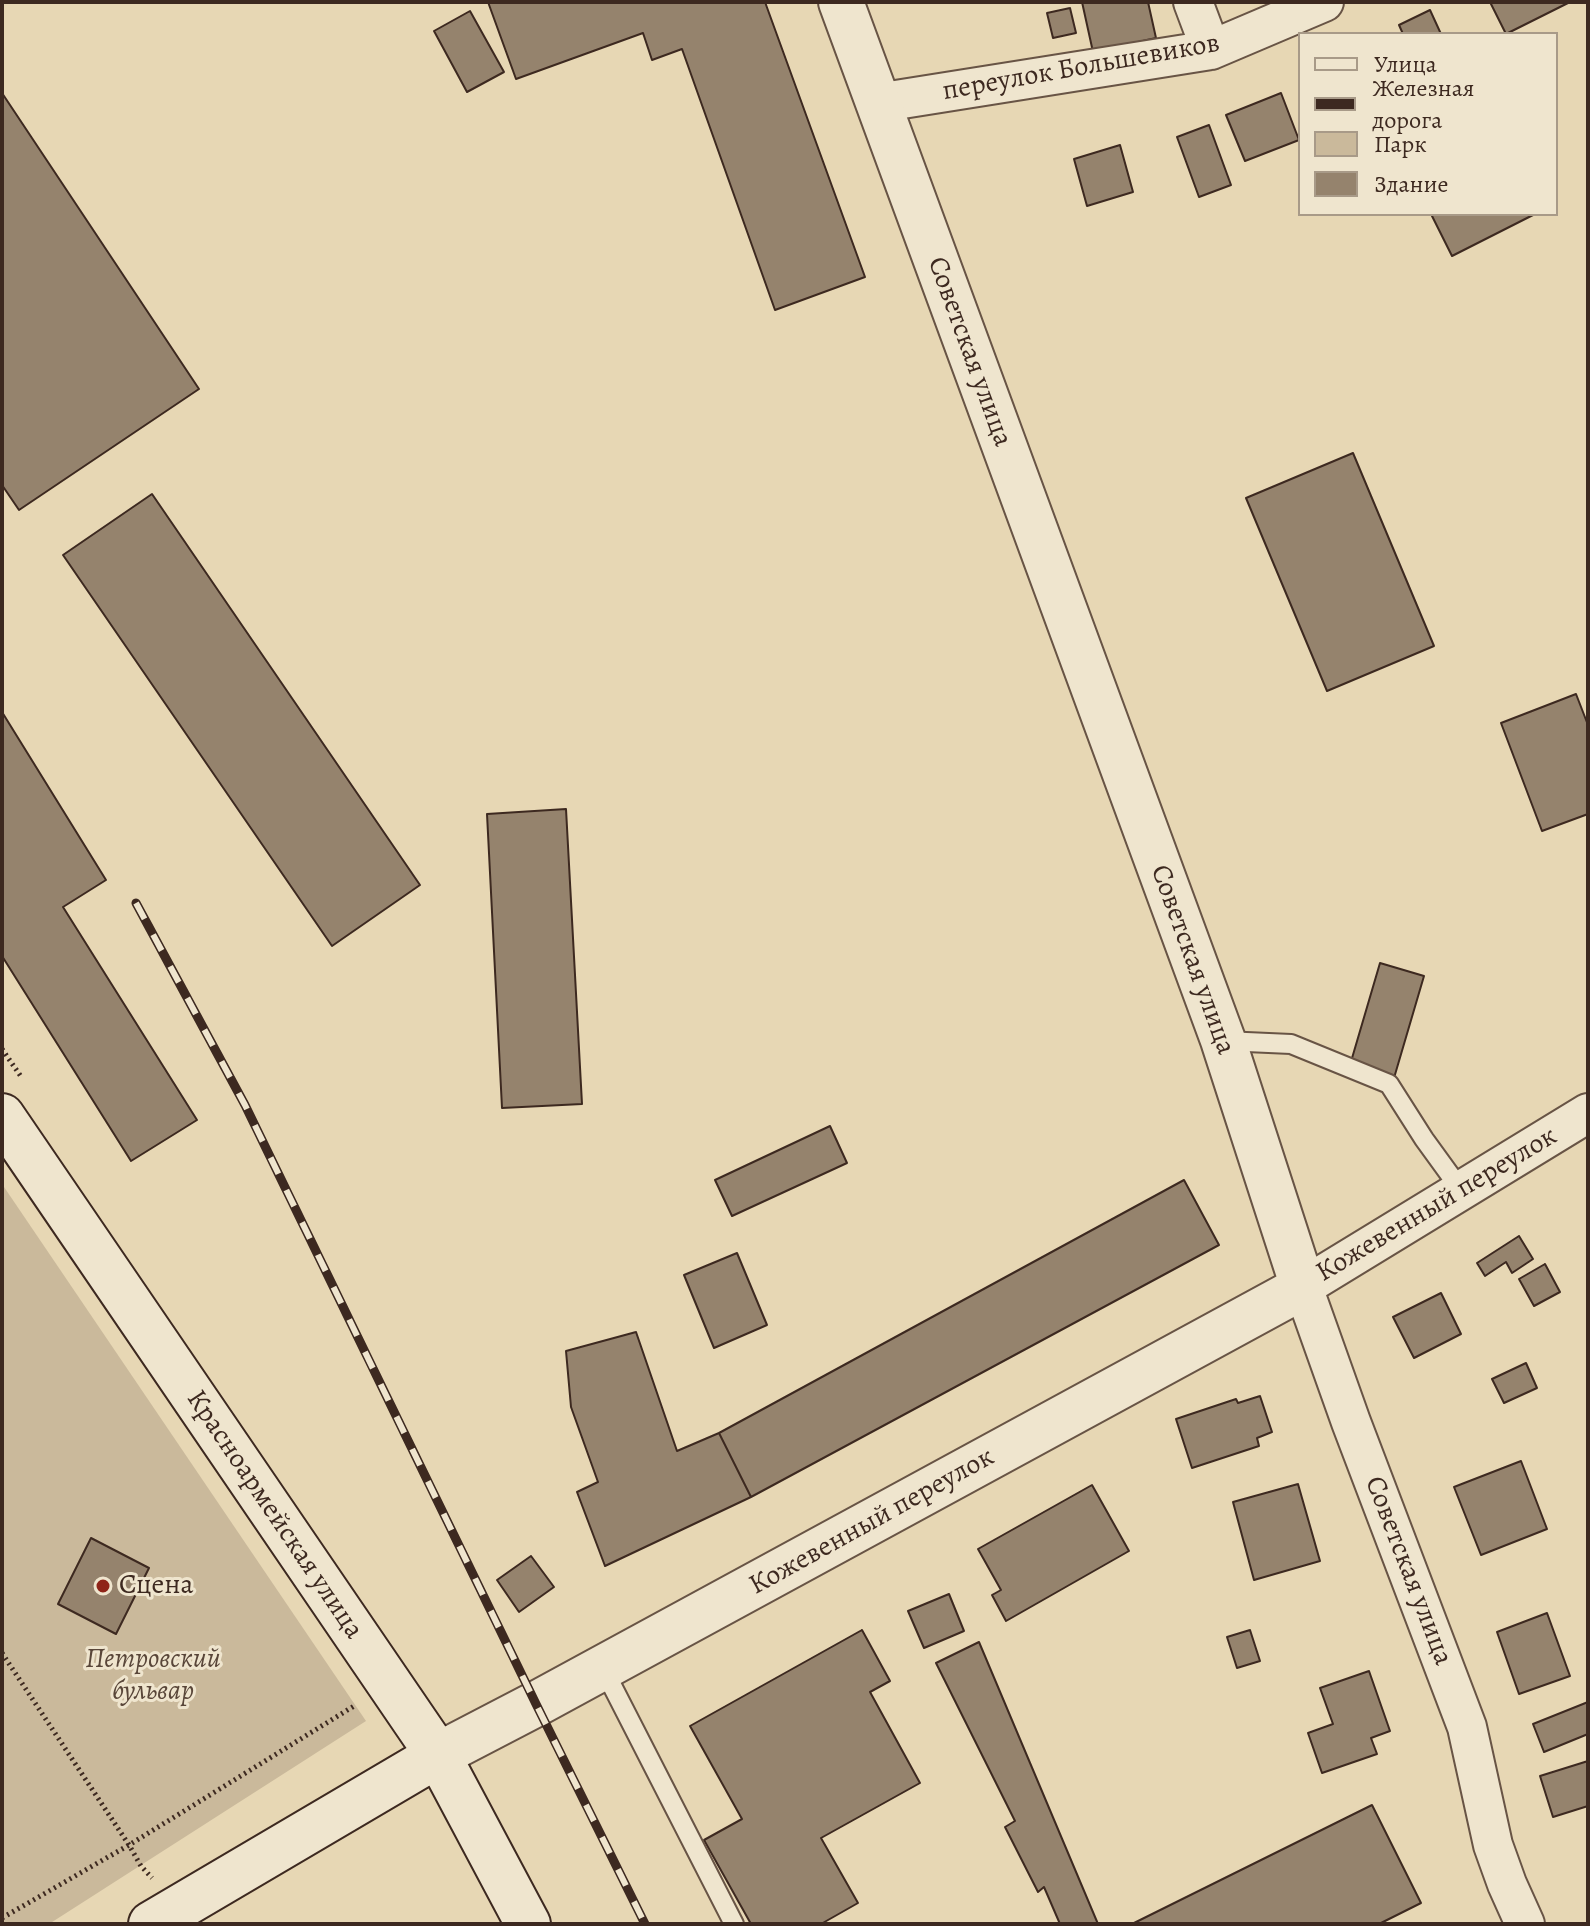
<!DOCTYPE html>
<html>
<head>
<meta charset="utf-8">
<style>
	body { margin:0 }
	#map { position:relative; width:1590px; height:1926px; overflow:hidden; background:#e7d7b4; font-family:Alegreya,serif }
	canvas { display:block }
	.frame { position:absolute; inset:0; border:4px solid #3d2920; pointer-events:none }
	.legend { position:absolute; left:1298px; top:32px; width:260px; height:184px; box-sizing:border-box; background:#efe5ce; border:2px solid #a89a88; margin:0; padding:10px 14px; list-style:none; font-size:24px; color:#3d2920 }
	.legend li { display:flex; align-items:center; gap:16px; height:40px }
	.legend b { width:40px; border:2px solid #a89a88 }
</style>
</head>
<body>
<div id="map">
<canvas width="1590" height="1926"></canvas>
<div class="frame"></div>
<ul class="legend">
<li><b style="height:10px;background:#efe5ce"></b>Улица</li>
<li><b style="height:10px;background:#3d2920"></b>Железная дорога</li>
<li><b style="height:22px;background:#cab99b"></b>Парк</li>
<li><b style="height:22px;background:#95836d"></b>Здание</li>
</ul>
</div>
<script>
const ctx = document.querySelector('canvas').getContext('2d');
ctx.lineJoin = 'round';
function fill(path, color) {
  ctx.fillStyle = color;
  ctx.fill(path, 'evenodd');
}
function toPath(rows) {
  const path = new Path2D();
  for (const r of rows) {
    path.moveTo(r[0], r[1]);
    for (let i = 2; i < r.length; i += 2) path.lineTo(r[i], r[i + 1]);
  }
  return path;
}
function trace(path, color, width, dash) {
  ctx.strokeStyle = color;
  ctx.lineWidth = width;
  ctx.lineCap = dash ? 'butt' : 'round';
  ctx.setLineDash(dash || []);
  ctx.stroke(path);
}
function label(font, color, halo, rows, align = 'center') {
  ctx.font = font + ' Alegreya,serif';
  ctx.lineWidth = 6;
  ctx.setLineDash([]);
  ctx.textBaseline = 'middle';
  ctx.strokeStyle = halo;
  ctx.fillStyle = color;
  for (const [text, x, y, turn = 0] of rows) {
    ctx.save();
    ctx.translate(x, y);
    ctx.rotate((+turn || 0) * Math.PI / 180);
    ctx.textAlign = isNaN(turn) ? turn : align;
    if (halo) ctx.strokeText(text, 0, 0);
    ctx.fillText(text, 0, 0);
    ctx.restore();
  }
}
fill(toPath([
	[2,1184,366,1721,49,1924,2,1924]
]), '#cab99b');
const building = toPath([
	[488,2,765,2,865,277,775,310,682,49,652,60,643,33,516,79,488,2],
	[1082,2,1148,2,1156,38,1093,52,1082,2],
	[1490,2,1567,2,1568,3,1506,34,1490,2],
	[1070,8,1076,33,1053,38,1047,13,1070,8],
	[1430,10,1441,34,1403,34,1399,25,1430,10],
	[470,11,504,72,467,92,434,31,470,11],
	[2,93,199,389,19,510,2,485,2,93],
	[1281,93,1299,140,1245,161,1226,115,1281,93],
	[1209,125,1231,185,1199,197,1177,137,1209,125],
	[1120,145,1133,192,1087,206,1074,159,1120,145],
	[1431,214,1535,214,1452,256,1431,214],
	[1353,453,1434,646,1327,691,1246,498,1353,453],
	[152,494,420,885,332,946,63,555,152,494],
	[1576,694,1588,725,1588,814,1542,831,1501,723,1576,694],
	[2,712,106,880,63,907,197,1120,131,1161,2,956,2,712],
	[566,809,582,1104,502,1108,487,814,566,809],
	[1380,963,1424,976,1394,1078,1350,1065,1380,963],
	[830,1126,847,1163,732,1216,715,1180,830,1126],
	[1184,1180,1219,1245,751,1497,719,1433,1184,1180],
	[1519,1236,1533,1259,1512,1273,1506,1262,1485,1276,1477,1263,1519,1236],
	[737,1253,767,1325,714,1348,684,1275,737,1253],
	[1545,1264,1560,1292,1534,1306,1519,1279,1545,1264],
	[1441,1293,1461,1334,1414,1358,1393,1317,1441,1293],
	[636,1332,677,1451,719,1433,751,1497,605,1566,577,1492,598,1482,571,1407,566,1351,636,1332],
	[1526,1363,1537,1388,1504,1403,1492,1379,1526,1363],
	[1260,1396,1272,1432,1257,1438,1259,1446,1192,1468,1176,1419,1236,1399,1238,1403,1260,1396],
	[1521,1461,1547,1529,1481,1555,1454,1487,1521,1461],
	[1298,1484,1320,1561,1254,1580,1233,1502,1298,1484],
	[1092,1485,1129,1551,1006,1621,992,1595,1001,1590,978,1549,1092,1485],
	[91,1538,149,1568,116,1634,58,1604,91,1538],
	[531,1556,554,1587,519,1612,497,1580,531,1556],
	[949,1594,964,1631,924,1648,908,1611,949,1594],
	[1547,1613,1570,1676,1519,1694,1497,1632,1547,1613],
	[862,1630,890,1681,870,1692,920,1783,821,1838,858,1903,821,1924,751,1924,704,1840,742,1819,690,1726,862,1630],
	[1250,1630,1260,1661,1237,1668,1227,1637,1250,1630],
	[979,1642,1098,1924,1060,1924,1044,1887,1038,1892,1005,1827,1015,1821,936,1663,979,1642],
	[1369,1671,1390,1731,1371,1738,1377,1754,1322,1773,1308,1733,1333,1724,1320,1688,1369,1671],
	[1588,1702,1588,1734,1544,1752,1533,1724,1588,1702],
	[1588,1761,1588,1806,1553,1817,1540,1776,1588,1761],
	[1372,1805,1421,1903,1379,1924,1132,1924,1372,1805]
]);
fill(building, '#95836d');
trace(building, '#3d2920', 2);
const service = toPath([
	[1224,1041,1291,1044,1389,1084,1424,1139,1461,1190],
	[603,1668,734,1924]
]);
const minor = toPath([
	[1193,2,1211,50],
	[877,103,1211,50,1324,2],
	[1525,1924,1507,1884,1493,1845,1467,1727,1351,1422,1303,1287,1588,1113]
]);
const tertiary = toPath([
	[438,1755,536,1704,1303,1287,1223,1040,841,2]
]);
const secondary = toPath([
	[2,1116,438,1755,528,1924],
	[151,1924,438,1755]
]);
trace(service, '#685445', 22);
trace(minor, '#685445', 42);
trace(tertiary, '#685445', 48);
trace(secondary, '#3d2920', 48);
trace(toPath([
	[2,1049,22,1078],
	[2,1653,129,1845,141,1866,152,1878],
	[2,1918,129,1845,354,1706]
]), '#3d2920', 5, [2, 4]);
trace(service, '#efe5ce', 18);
trace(minor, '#efe5ce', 38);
trace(tertiary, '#efe5ce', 44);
trace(secondary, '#efe5ce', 44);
const rail = toPath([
	[136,903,245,1105,536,1704,645,1924]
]);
trace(rail, '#3d2920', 9);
trace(rail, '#efe5ce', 6, [18]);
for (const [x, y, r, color] of [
	[103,1586,8,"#8f2418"]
]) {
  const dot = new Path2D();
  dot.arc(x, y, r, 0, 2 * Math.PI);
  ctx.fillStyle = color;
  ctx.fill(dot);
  trace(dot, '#efe5ce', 3);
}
label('28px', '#3d2920', '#efe5ce', [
	["переулок Большевиков",1081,68,-10],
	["Советская улица",969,352,70],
	["Советская улица",1192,960,70],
	["Кожевенный переулок",1437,1205,-31],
	["Красноармейская улица",274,1515,56],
	["Кожевенный переулок",872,1522,-29],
	["Советская улица",1408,1571,69]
]);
label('28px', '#3d2920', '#efe5ce', [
	["Сцена",119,1586]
], 'left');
label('italic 28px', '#594639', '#efe5ce', [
	["Петровский",153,1660],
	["бульвар",153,1692]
]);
</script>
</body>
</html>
